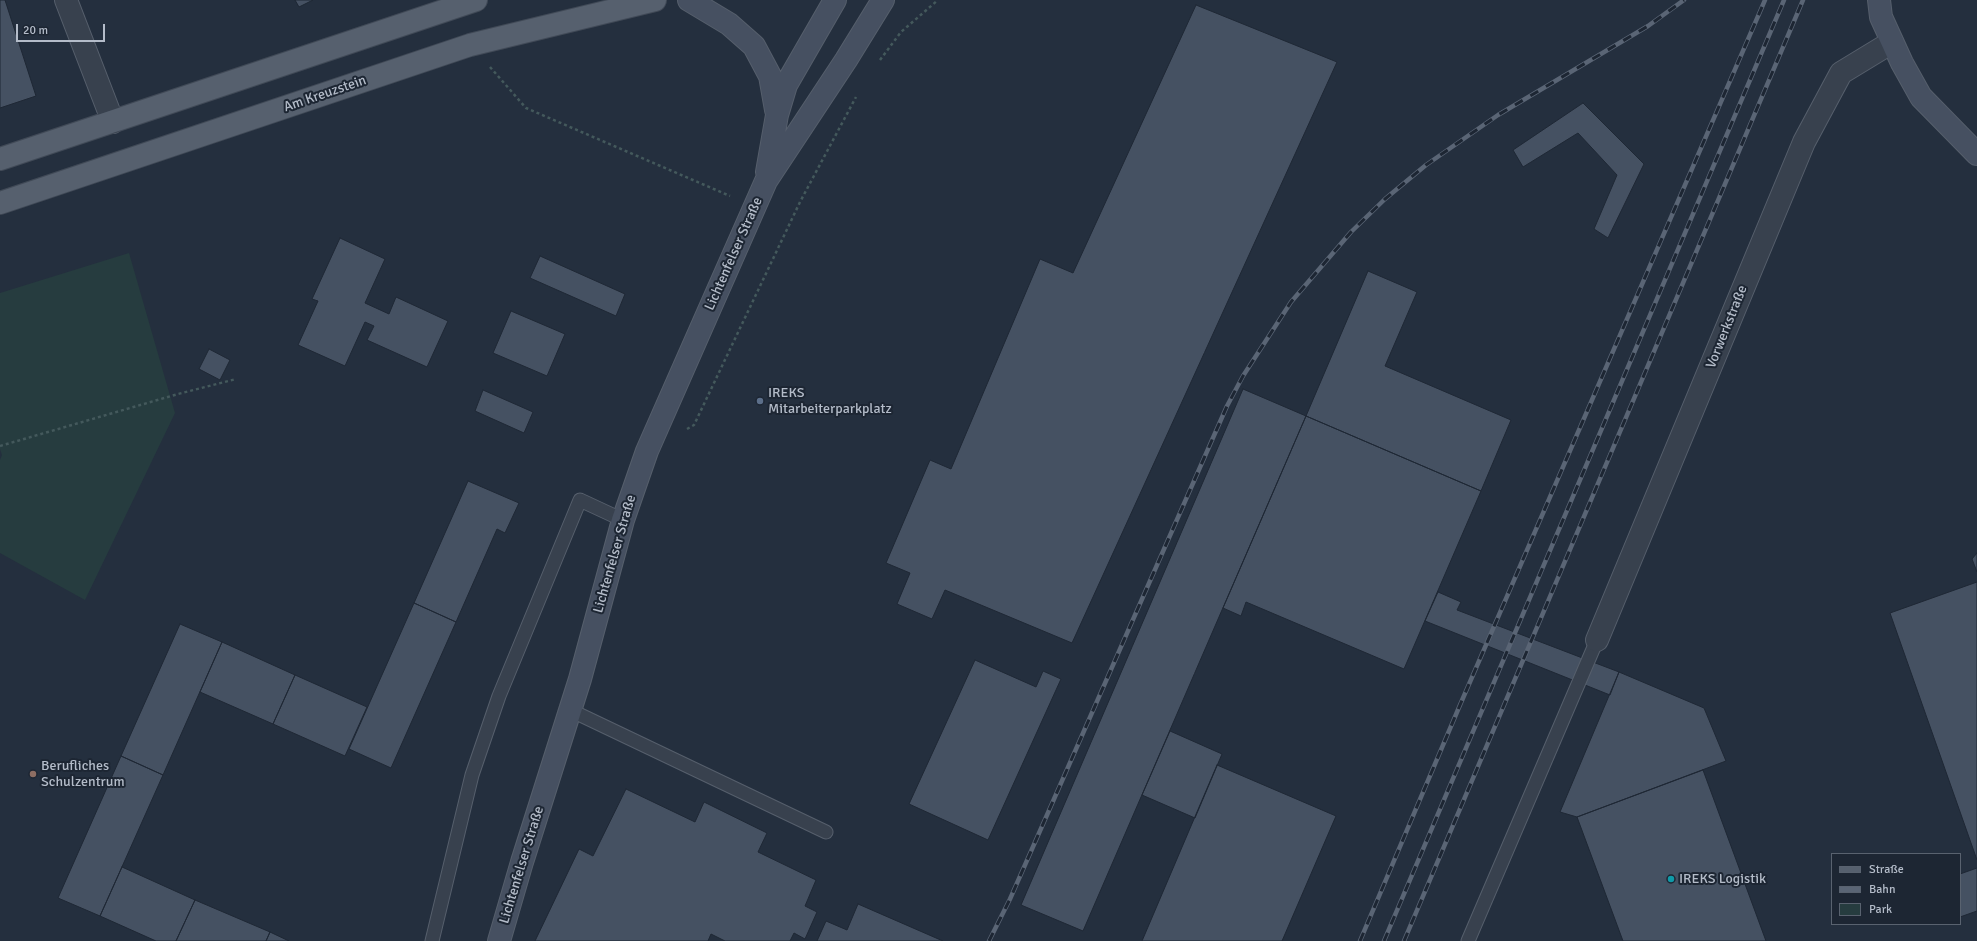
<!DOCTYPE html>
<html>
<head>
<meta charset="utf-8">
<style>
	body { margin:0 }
	#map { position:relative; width:1977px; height:941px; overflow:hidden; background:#242f3e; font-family:Signika,sans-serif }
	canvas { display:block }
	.legend { position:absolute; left:1831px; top:853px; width:130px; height:72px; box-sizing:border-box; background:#1d2633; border:1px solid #59626f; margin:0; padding:5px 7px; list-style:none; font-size:12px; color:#b4bcc9 }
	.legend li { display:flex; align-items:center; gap:8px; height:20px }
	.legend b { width:20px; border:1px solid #59626f }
	.scale { position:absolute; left:16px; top:24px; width:89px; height:18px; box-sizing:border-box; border:2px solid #b4bcc9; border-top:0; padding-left:5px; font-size:12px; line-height:14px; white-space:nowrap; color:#b4bcc9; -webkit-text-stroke:3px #1d2633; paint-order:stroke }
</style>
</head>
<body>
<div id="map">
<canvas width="1977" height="941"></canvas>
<ul class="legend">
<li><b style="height:5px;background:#56606e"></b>Straße</li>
<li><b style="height:5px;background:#5a6575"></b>Bahn</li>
<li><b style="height:11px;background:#263c3f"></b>Park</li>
</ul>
<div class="scale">20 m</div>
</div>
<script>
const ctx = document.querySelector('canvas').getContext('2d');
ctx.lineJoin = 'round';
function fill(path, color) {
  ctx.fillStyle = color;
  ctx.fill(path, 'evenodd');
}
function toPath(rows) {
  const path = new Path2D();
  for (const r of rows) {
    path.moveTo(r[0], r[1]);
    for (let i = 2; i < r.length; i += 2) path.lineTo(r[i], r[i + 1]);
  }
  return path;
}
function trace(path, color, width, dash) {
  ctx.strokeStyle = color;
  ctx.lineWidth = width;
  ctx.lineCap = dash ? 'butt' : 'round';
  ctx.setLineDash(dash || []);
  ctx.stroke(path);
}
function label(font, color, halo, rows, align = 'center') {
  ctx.font = font + ' Signika,sans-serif';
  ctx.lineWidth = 4;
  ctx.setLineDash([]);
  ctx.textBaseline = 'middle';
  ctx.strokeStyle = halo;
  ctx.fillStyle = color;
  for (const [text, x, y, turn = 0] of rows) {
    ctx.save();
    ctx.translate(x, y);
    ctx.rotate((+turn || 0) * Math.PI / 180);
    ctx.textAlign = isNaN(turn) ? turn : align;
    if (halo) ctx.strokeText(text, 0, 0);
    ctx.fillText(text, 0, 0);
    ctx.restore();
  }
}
fill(toPath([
	[129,253,175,413,85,600,0,553,0,460,2,455,0,449,0,293]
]), '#263c3f');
const building = toPath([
	[0,0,5,0,36,96,0,108,0,0],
	[295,0,313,0,299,7,295,0],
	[1196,5,1337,62,1072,643,945,590,932,619,897,604,910,573,886,563,930,460,951,469,1040,259,1073,273,1196,5],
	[1583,103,1644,164,1608,238,1594,229,1617,175,1578,133,1523,167,1513,150,1583,103],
	[340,238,385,259,365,303,389,314,396,297,448,321,427,367,367,340,374,326,365,322,345,366,298,345,318,301,312,299,340,238],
	[540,256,625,294,616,316,530,278,540,256],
	[1368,271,1417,292,1385,366,1511,420,1481,491,1306,416,1368,271],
	[511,311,565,334,547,376,493,353,511,311],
	[209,349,230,360,220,380,199,369,209,349],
	[1243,389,1306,416,1083,931,1021,905,1243,389],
	[483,390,533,412,524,433,475,411,483,390],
	[1306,416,1481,491,1404,669,1246,602,1241,616,1223,608,1306,416],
	[468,481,519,503,505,533,497,529,456,622,414,603,468,481],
	[1977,553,1977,572,1972,559,1977,553],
	[1977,582,1977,860,1890,613,1977,582],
	[1438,592,1461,602,1457,610,1619,672,1610,695,1425,621,1438,592],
	[414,603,456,622,391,768,349,749,414,603],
	[180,624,222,642,163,775,121,756,180,624],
	[222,642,295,675,273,724,200,692,222,642],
	[975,660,1036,687,1043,671,1061,679,988,840,909,804,975,660],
	[1619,672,1704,708,1726,761,1577,817,1560,812,1619,672],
	[295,675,367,707,345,756,273,724,295,675],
	[1170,731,1222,754,1195,818,1142,795,1170,731],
	[121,756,163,775,100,916,58,898,121,756],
	[1217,765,1336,816,1282,941,1142,941,1217,765],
	[1703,770,1766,941,1623,941,1577,817,1703,770],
	[626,789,695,822,704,802,767,833,758,852,816,880,805,906,817,912,805,939,794,933,790,941,725,941,711,934,708,941,535,941,579,849,593,856,626,789],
	[122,867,195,900,176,941,156,941,100,916,122,867],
	[1977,868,1977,911,1960,917,1960,874,1977,868],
	[195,900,270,932,266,941,176,941,195,900],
	[858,904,943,941,817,941,826,921,847,930,858,904],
	[270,932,289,941,266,941,270,932]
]);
fill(building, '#455162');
trace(building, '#1f2835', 1);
const lane = toPath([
	[570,710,826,832],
	[432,941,472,775,499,696,580,500,623,520],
	[1468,941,1597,640]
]);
const street = toPath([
	[66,0,113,122],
	[1597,640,1804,142,1841,73,1892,42]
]);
const secondary = toPath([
	[689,0,729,24,754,46,770,76,776,110],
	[1879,0,1881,17,1902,63,1921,97,1977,154],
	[767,172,777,115,786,85,835,0],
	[499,941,522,862,580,679,623,520,647,451,766,181,846,60,883,0]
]);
const primary = toPath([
	[0,159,476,0],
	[0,203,470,45,655,0]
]);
trace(lane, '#565f6c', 15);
trace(street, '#565f6c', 24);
trace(secondary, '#565f6c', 24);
trace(primary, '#414a57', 24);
trace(toPath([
	[880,60,901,32,938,0],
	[490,67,526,108,730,196],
	[687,429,694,425,800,202,856,97],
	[0,446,178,394,236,379]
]), '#44595c', 2.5, [3, 3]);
trace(lane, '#38414e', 13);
trace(street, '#38414e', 22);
trace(secondary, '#465061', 22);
trace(primary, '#56606e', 22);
const rail = toPath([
	[989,941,1010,899,1227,406,1243,376,1291,302,1351,232,1385,199,1426,165,1498,115,1648,26,1684,0],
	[1360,941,1460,705,1765,0],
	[1384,941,1784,0],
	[1404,941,1803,0]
]);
trace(rail, '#5a6575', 4.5);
trace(rail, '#1d2633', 3, [9]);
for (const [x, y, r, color] of [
	[760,401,4,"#5c6f8a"],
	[33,774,4,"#8d6e63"],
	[1671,879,4,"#0f9aa8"]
]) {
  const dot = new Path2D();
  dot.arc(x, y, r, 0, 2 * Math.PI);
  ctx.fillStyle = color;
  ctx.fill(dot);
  trace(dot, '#1d2633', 1.5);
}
label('14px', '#b4bcc9', '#1d2633', [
	["Am Kreuzstein",325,94,-19],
	["Lichtenfelser Straße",734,254,-66],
	["Vorwerkstraße",1727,327,-68],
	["Lichtenfelser Straße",615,554,-74],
	["Lichtenfelser Straße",522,865,-73]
]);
label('14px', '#b4bcc9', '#1d2633', [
	["IREKS",768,393],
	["Mitarbeiterparkplatz",768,409],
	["Berufliches",41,766],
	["Schulzentrum",41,782],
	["IREKS Logistik",1679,879]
], 'left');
</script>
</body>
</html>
